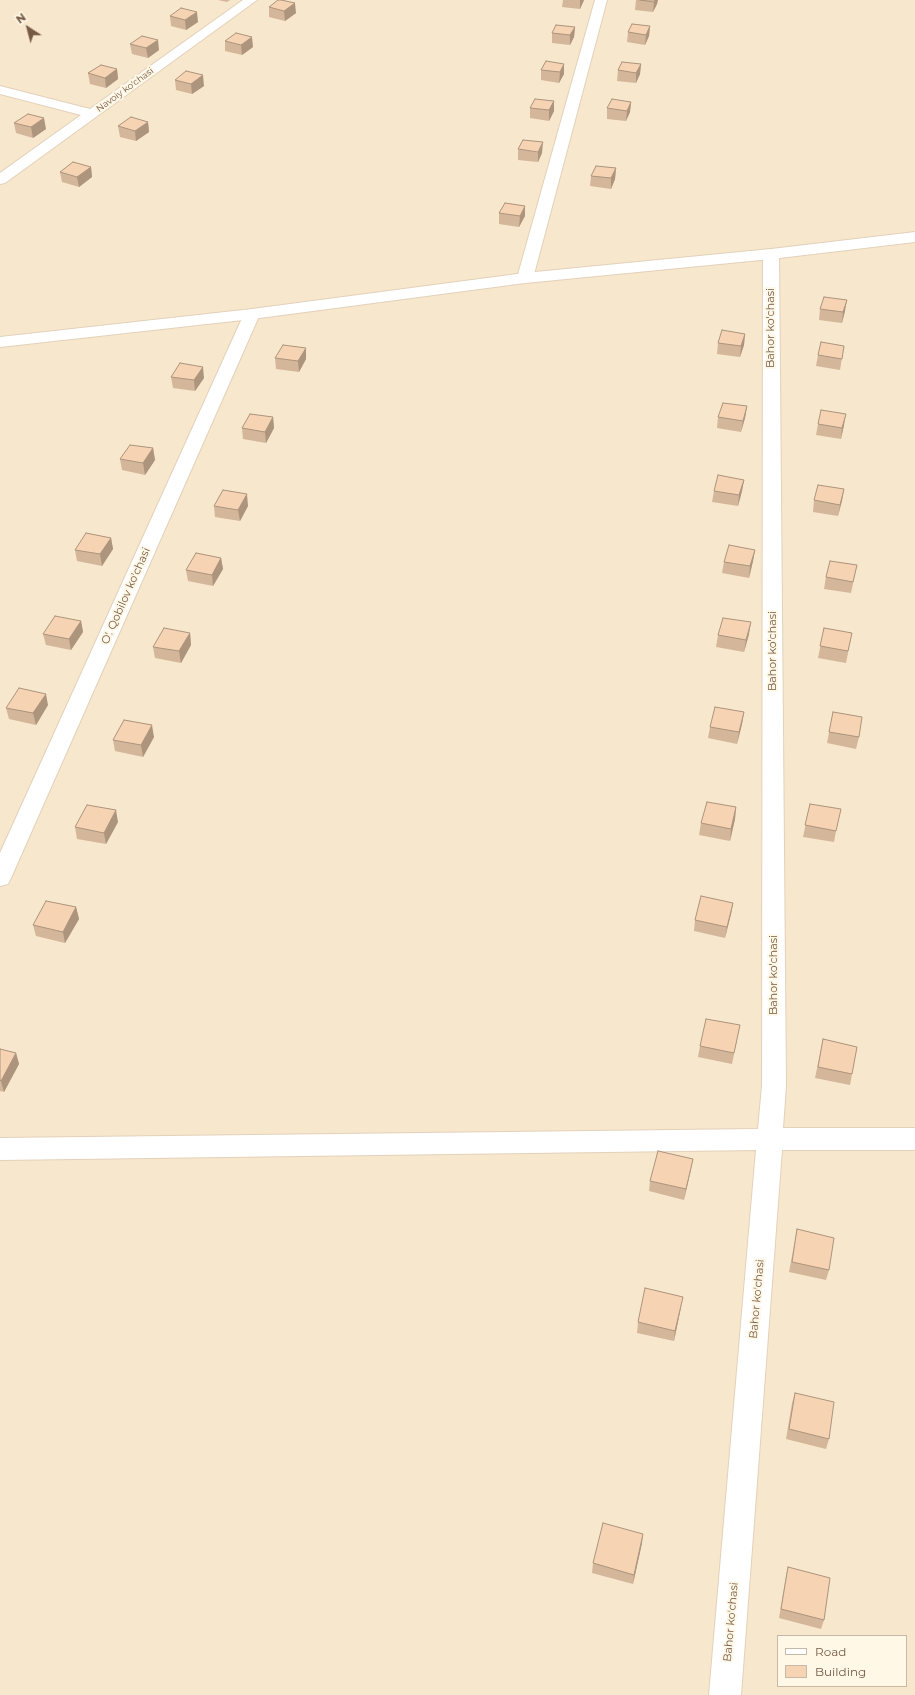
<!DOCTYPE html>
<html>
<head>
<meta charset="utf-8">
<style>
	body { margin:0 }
	#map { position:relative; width:915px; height:1695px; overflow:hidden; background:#fef5de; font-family:Montserrat,sans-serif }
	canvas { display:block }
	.legend { position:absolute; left:777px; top:1635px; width:130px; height:52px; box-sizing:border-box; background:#fff8e7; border:1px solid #c8b9a6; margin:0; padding:5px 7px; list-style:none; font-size:12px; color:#765a44 }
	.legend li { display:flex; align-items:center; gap:8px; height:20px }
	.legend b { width:20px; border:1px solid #c8b9a6 }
	.north { position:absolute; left:8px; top:8px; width:40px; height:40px; -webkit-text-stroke:3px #fff8e7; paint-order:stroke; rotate:324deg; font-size:11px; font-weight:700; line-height:16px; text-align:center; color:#765a44 }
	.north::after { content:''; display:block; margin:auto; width:14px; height:18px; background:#765a44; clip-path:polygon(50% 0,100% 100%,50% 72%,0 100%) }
</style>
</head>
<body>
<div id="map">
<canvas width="915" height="1695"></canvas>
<ul class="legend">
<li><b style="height:5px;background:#fff"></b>Road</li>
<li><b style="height:11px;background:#f6d4b3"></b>Building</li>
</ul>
<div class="north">N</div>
</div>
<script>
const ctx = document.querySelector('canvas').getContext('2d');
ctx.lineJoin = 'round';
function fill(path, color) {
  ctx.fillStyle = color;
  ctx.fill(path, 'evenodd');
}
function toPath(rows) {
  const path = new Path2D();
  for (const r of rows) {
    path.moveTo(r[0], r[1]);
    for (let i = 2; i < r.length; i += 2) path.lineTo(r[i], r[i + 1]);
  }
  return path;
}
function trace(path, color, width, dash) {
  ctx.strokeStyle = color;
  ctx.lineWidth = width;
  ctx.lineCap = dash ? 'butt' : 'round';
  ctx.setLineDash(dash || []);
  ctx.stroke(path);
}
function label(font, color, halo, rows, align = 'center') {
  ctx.font = font + ' Montserrat,sans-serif';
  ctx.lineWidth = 4;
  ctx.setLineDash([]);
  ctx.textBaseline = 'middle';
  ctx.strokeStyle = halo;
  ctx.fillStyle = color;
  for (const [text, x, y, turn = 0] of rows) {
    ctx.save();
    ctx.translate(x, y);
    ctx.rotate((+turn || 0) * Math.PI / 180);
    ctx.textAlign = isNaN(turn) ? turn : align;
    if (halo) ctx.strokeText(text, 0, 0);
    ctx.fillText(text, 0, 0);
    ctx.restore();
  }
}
fill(toPath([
	[0,0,915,0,915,1695,0,1695],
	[778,1636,906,1636,906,1686,778,1686]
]), '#f7e7cc');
const minor = toPath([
	[243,0,257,0,5,183,0,184,0,173,81,115,0,94,0,86,90,109,243,0],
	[595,0,607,0,533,278,531,281,525,283,519,281,517,278,595,0],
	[771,249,777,251,779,254,786,1086,783,1128,915,1128,915,1150,782,1150,741,1695,709,1695,756,1150,0,1160,0,1138,758,1129,762,1086,763,254,765,251,771,249],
	[252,309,258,311,260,314,11,878,8,884,0,886,0,853,244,314,246,311,252,309]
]);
const tertiary = toPath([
	[915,232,915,242,771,259,525,283,252,319,0,347,0,337,252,309,525,273,771,249,915,232]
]);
trace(minor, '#e3d1ba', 2);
trace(tertiary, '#e3d1ba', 2);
fill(minor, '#fff');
fill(tertiary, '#fff');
fill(toPath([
	[218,0,230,0,227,2],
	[563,0,584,0,580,9,562,7],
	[636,0,658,0,657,4,653,12,635,10],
	[269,7,296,13,285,21,269,17],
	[170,16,198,22,186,30,171,26],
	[650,26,649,36,645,45,627,42,628,32],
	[575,27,574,37,570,45,552,43,552,33],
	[225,41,253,47,242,55,225,51],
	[130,44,159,50,148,58,132,54],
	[546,61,564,74,559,83,541,80,541,70],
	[641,64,640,74,636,83,617,81,618,70],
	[117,69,118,79,106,88,90,84,88,73],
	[175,80,204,86,192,94,176,90],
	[554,101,554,111,549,121,530,118,530,108],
	[631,102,630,112,626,121,607,119,607,108],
	[148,122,149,132,136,141,120,137,118,126],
	[14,123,46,129,33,138,16,133],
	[518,149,542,153,538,162,518,160],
	[91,167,92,177,79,187,62,182,60,172],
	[616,168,615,179,611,189,590,186,591,176],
	[499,213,525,216,519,227,499,224],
	[820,309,845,311,842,323,819,320],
	[745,334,744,345,740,357,717,354,718,343],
	[844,346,840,370,816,366,818,355],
	[275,358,306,359,299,372,276,369],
	[171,377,204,378,195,391,173,388],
	[747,406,745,418,741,432,717,428,718,417],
	[273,417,274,428,266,443,243,439,242,428],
	[818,424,844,425,841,439,816,435],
	[153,448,155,460,145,475,122,470,120,459],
	[744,480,742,491,738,506,712,502,714,491],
	[844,489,838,516,813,512,814,500],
	[214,506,248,506,240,521,215,517],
	[111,538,113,549,102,566,77,561,75,550],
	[755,550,753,561,749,578,722,573,724,562],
	[221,558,223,569,213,586,188,581,186,570],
	[857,565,851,593,824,589,826,577],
	[81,621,83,632,71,650,46,645,43,634],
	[824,628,852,633,846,663,818,658],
	[190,633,191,645,181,663,155,658,153,647],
	[749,634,744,652,716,647,718,635],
	[48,705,36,725,9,719,6,708],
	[744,712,742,724,737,744,708,738,710,727],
	[833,712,859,737,856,749,827,743],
	[154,737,143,757,115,751,113,740],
	[810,804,836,831,834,842,803,837],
	[736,807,735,819,730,841,699,835,701,823],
	[118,822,106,844,77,839,75,827],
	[733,903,731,914,725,938,694,931,695,920],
	[76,907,79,919,65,943,36,936,33,925],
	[740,1025,732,1064,698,1057,700,1046],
	[823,1039,852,1074,850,1085,815,1078],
	[0,1049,16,1053,19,1064,4,1092,0,1091],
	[691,1169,684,1200,649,1191,650,1181],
	[797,1229,829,1270,826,1280,789,1272,795,1240],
	[681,1307,674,1341,637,1333,638,1322],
	[795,1393,829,1439,826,1449,786,1439,792,1403],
	[642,1543,633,1584,592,1573,593,1563],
	[788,1567,824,1620,821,1629,779,1618,786,1576]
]), '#d4b69a');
fill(toPath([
	[580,0,584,0,580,9],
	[655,0,658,0,657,4,653,12,654,2],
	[295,3,296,13,285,21,284,11],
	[197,12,198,22,186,30,185,20],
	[650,26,649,36,645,45,646,35],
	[575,27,574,37,570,45,570,35],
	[252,37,253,47,242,55,241,45],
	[158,40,159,50,148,58,146,48],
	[564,64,564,74,559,83,560,72],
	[641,64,640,74,636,83,636,73],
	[117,69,118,79,106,88,105,78],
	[203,75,204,86,192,94,191,84],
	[554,101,554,111,549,121,549,110],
	[631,102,630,112,626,121,627,111],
	[44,118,46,129,33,138,31,127],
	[148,122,149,132,136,141,135,131],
	[543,142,542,153,538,162,538,152],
	[91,167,92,177,79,187,77,177],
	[616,168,615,179,611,189,611,178],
	[525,206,525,216,519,227,520,216],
	[847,300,845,311,842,323,843,312],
	[745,334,744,345,740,357,741,346],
	[306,348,306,359,299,372,298,361],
	[203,367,204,378,195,391,194,380],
	[747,406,745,418,741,432,743,421],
	[846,414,844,425,841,439,842,428],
	[273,417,274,428,266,443,265,432],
	[153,448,155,460,145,475,143,463],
	[744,480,742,491,738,506,739,495],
	[844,489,842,501,838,516,840,505],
	[247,494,248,506,240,521,238,510],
	[111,538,113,549,102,566,100,554],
	[755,550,753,561,749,578,750,566],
	[221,558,223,569,213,586,212,575],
	[81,621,83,632,71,650,69,639],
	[751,622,749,634,744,652,746,640],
	[190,633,191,645,181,663,179,651],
	[46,694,48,705,36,725,33,713],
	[744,712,742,724,737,744,739,732],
	[152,725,154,737,143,757,141,745],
	[736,807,735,819,730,841,731,829],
	[116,810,118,822,106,844,104,833],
	[733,903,731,914,725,938,727,927],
	[76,907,79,919,65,943,63,932],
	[16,1053,19,1064,4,1092,1,1081],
	[693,1159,691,1169,684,1200,686,1189],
	[683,1297,681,1307,674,1341,675,1331],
	[643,1534,642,1543,633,1584,634,1575]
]), '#ac947d');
const building = toPath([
	[278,0,281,0,295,3,284,11,269,7,278,0],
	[640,0,655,0,654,2,640,0],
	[181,8,197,12,185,20,170,16,181,8],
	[632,24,650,26,646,35,628,32,632,24],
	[556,25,575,27,570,35,552,33,556,25],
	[236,33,252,37,241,45,225,41,236,33],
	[142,36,158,40,146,48,130,44,142,36],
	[546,61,564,64,560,72,541,70,546,61],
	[622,62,641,64,636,73,618,70,622,62],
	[101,65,117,69,105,78,88,73,101,65],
	[186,71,203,75,191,84,175,80,186,71],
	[535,99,554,101,549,110,530,108,535,99],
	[612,99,631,102,627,111,607,108,612,99],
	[28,114,44,118,31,127,14,123,28,114],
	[131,117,148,122,135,131,118,126,131,117],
	[523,140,543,142,538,152,518,149,523,140],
	[73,162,91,167,77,177,60,172,73,162],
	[596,166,616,168,611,178,591,176,596,166],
	[505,203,525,206,520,216,499,213,505,203],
	[824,297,847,300,843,312,820,309,824,297],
	[722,330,745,334,741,346,718,343,722,330],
	[821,342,844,346,842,359,818,355,821,342],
	[283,345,306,348,298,361,275,358,283,345],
	[180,363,203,367,194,380,171,377,180,363],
	[723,403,747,406,743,421,718,417,723,403],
	[821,410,846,414,842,428,818,424,821,410],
	[250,414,273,417,265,432,242,428,250,414],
	[130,445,153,448,143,463,120,459,130,445],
	[718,475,744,480,739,495,714,491,718,475],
	[818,485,844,489,840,505,814,500,818,485],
	[223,490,247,494,238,510,214,506,223,490],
	[86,533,111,538,100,554,75,550,86,533],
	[729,545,755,550,750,566,724,562,729,545],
	[196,553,221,558,212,575,186,570,196,553],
	[830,561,857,565,853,582,826,577,830,561],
	[55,616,81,621,69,639,43,634,55,616],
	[723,618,751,622,746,640,718,635,723,618],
	[164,628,190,633,179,651,153,647,164,628],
	[824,628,852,633,848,651,820,646,824,628],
	[19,688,46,694,33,713,6,708,19,688],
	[715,707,744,712,739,732,710,727,715,707],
	[833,712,862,717,859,737,829,732,833,712],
	[124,720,152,725,141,745,113,740,124,720],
	[707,802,736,807,731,829,701,823,707,802],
	[810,804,841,809,836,831,805,825,810,804],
	[87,805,116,810,104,833,75,827,87,805],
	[701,896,733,903,727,927,695,920,701,896],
	[46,901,76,907,63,932,33,925,46,901],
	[706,1019,740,1025,734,1053,700,1046,706,1019],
	[823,1039,857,1047,852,1074,818,1067,823,1039],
	[0,1049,16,1053,1,1081,0,1080,0,1049],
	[658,1151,693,1159,686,1189,650,1181,658,1151],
	[797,1229,834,1238,829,1270,792,1262,797,1229],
	[645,1288,683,1297,675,1331,638,1322,645,1288],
	[795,1393,834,1402,829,1439,789,1429,795,1393],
	[603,1523,643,1534,634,1575,593,1563,603,1523],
	[788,1567,830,1578,824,1620,781,1609,788,1567]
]);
fill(building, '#f6d4b3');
trace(building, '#ac947d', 1);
label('9px', '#765a44', '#fff8e7', [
	["Navoiy ko'chasi",125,90,-36]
]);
label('11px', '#765a44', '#fff8e7', [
	["Bahor ko'chasi",771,328,-90],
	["O'. Qobilov ko'chasi",126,596,-66],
	["Bahor ko'chasi",773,651,-90],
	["Bahor ko'chasi",774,975,-90],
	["Bahor ko'chasi",757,1299,-85],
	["Bahor ko'chasi",731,1622,-85]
]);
</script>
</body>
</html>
